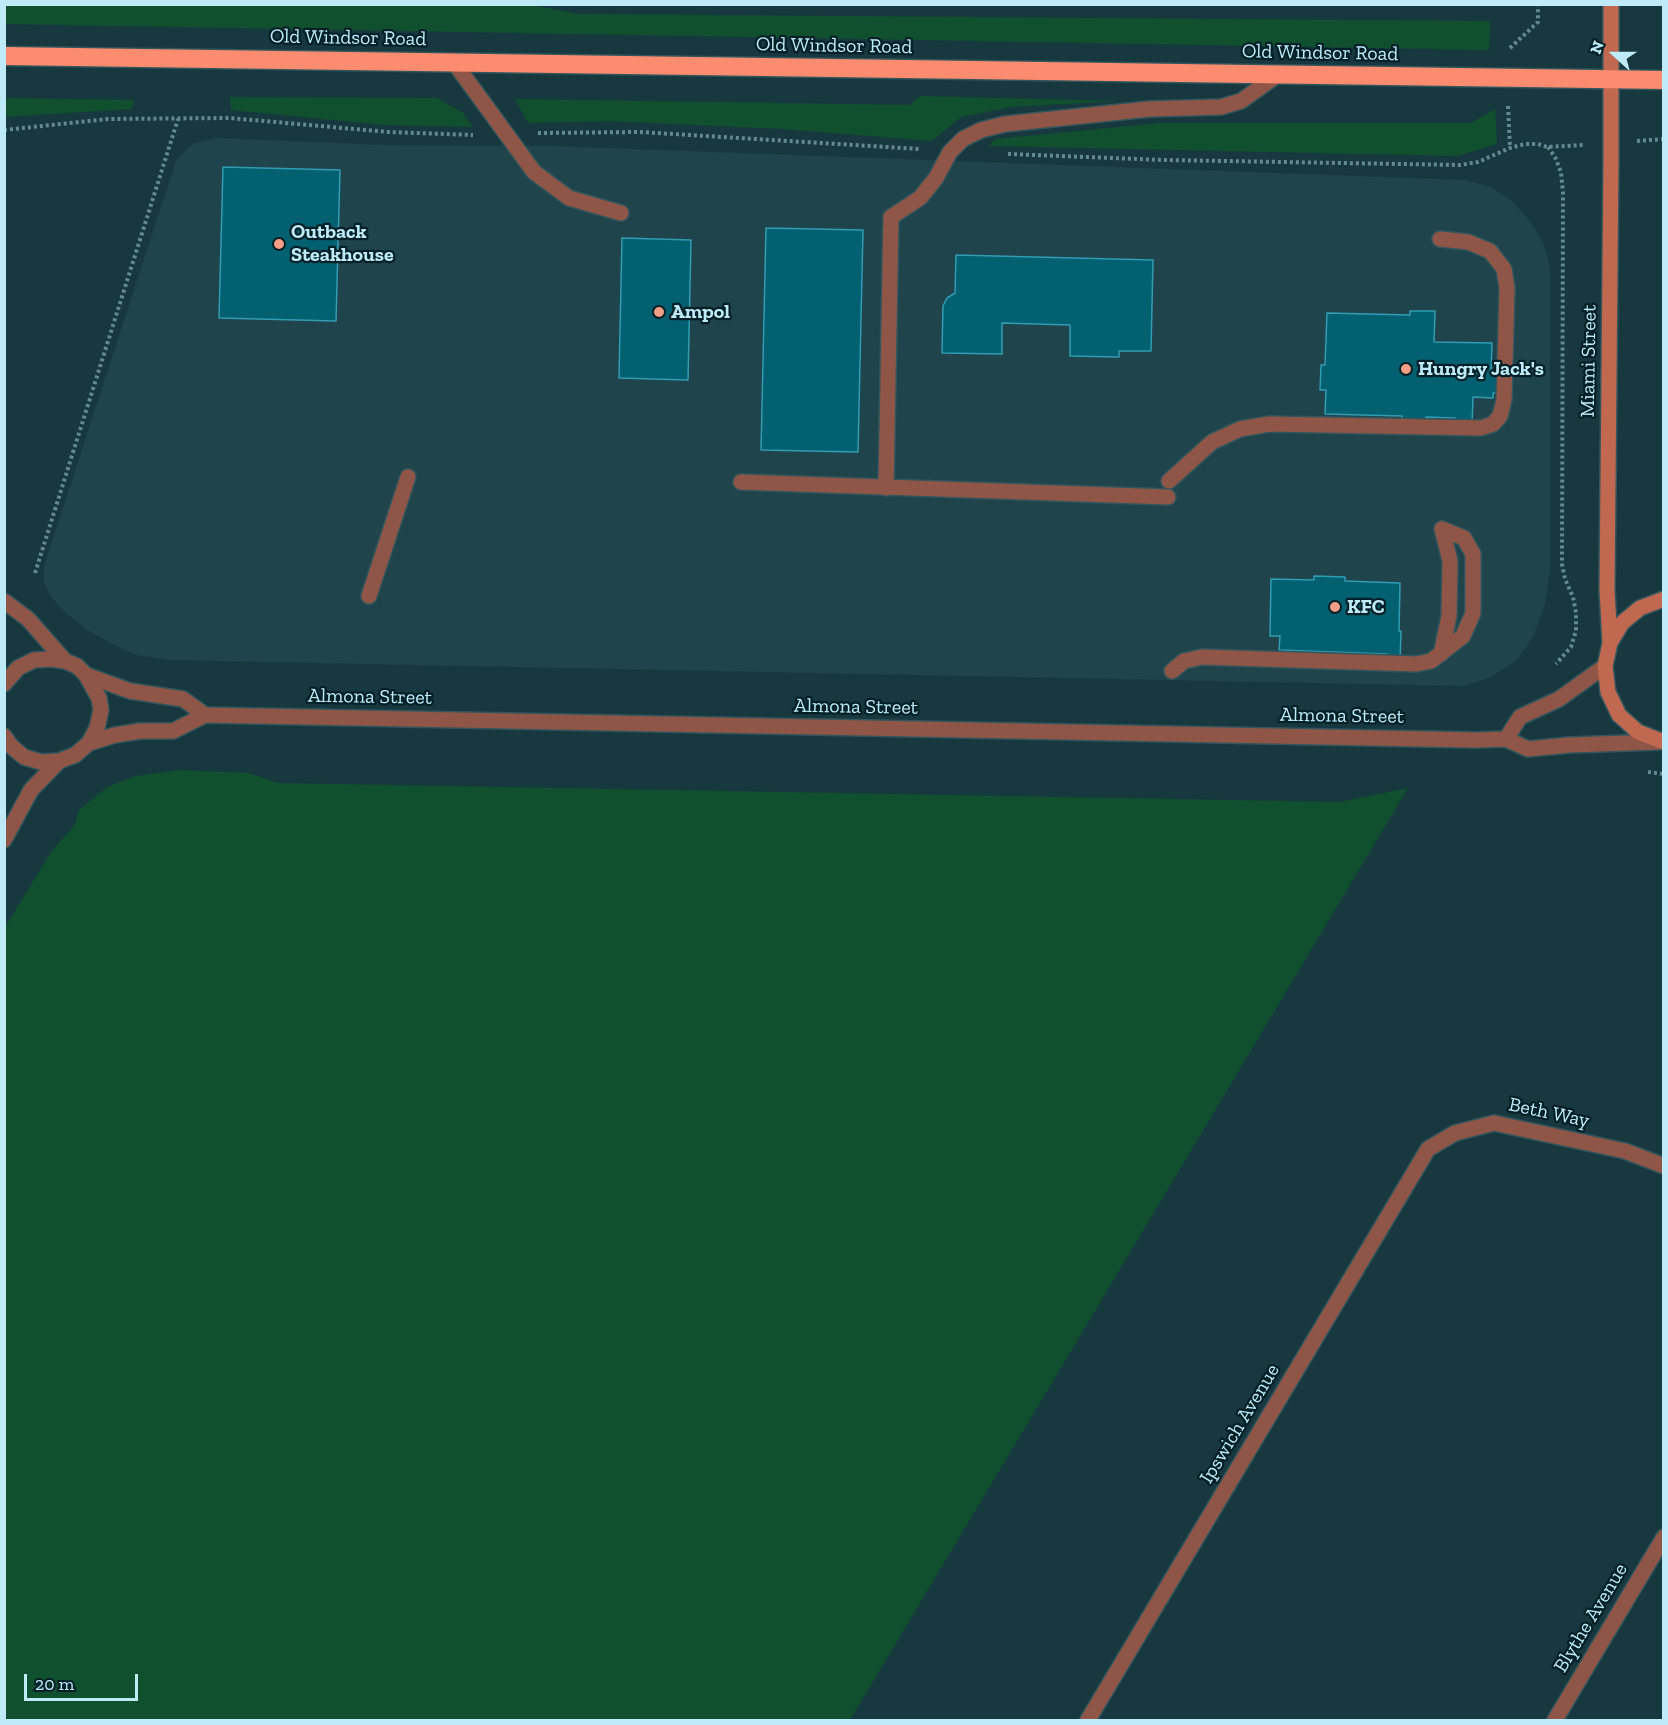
<!DOCTYPE html>
<html>
<head>
<meta charset="utf-8">
<style>
	body { margin:0 }
	#map { position:relative; width:1668px; height:1725px; overflow:hidden; background:#18383f; font-family:"Zilla Slab",serif }
	canvas { display:block }
	.frame { position:absolute; inset:0; border:6px solid #beebf7; pointer-events:none }
	.north { position:absolute; left:1584px; top:24px; width:60px; height:60px; -webkit-text-stroke:4px #001f26; paint-order:stroke; rotate:291deg; font-size:16px; font-weight:700; line-height:24px; text-align:center; color:#beebf7 }
	.north::after { content:''; display:block; margin:auto; width:21px; height:27px; background:#beebf7; clip-path:polygon(50% 0,100% 100%,50% 72%,0 100%) }
	.scale { position:absolute; left:24px; top:1674px; width:114px; height:27px; box-sizing:border-box; border:3px solid #beebf7; border-top:0; padding-left:8px; font-size:18px; line-height:21px; white-space:nowrap; color:#beebf7; -webkit-text-stroke:4px #001f26; paint-order:stroke }
</style>
</head>
<body>
<div id="map">
<canvas width="1668" height="1725"></canvas>
<div class="frame"></div>
<div class="north">N</div>
<div class="scale">20 m</div>
</div>
<script>
const ctx = document.querySelector('canvas').getContext('2d');
ctx.lineJoin = 'round';
function fill(path, color) {
  ctx.fillStyle = color;
  ctx.fill(path, 'evenodd');
}
function toPath(rows) {
  const path = new Path2D();
  for (const r of rows) {
    path.moveTo(r[0], r[1]);
    for (let i = 2; i < r.length; i += 2) path.lineTo(r[i], r[i + 1]);
  }
  return path;
}
function trace(path, color, width, dash) {
  ctx.strokeStyle = color;
  ctx.lineWidth = width;
  ctx.lineCap = dash ? 'butt' : 'round';
  ctx.setLineDash(dash || []);
  ctx.stroke(path);
}
function label(font, color, halo, rows, align = 'center') {
  ctx.font = font + ' "Zilla Slab",serif';
  ctx.lineWidth = 4.5;
  ctx.setLineDash([]);
  ctx.textBaseline = 'middle';
  ctx.strokeStyle = halo;
  ctx.fillStyle = color;
  for (const [text, x, y, turn = 0] of rows) {
    ctx.save();
    ctx.translate(x, y);
    ctx.rotate((+turn || 0) * Math.PI / 180);
    ctx.textAlign = isNaN(turn) ? turn : align;
    if (halo) ctx.strokeText(text, 0, 0);
    ctx.fillText(text, 0, 0);
    ctx.restore();
  }
}
fill(toPath([
	[216,138,384,145,552,146,1465,180,1491,187,1512,201,1530,221,1543,242,1550,268,1550,572,1545,604,1534,635,1517,660,1491,677,1464,686,167,660,136,655,112,644,86,629,67,614,50,596,44,581,44,566,176,161,192,144]
]), '#20444c');
fill(toPath([
	[5,4,526,4,579,14,1490,21,1489,50,5,24],
	[920,96,1121,101,1011,107,961,117,932,141,782,129,609,121,528,123,515,99,910,105],
	[230,97,437,98,463,113,473,127,384,125,231,110],
	[5,98,134,100,132,109,5,117],
	[1495,109,1497,144,1458,156,989,146,995,139,1161,123,1471,123],
	[179,770,248,773,278,783,1340,802,1408,788,850,1720,5,1720,5,927,53,849,75,825,79,810,107,787,136,776]
]), '#10502f');
const building = toPath([
	[223,167,340,170,336,321,219,318,223,167],
	[766,228,863,230,858,452,761,450,766,228],
	[622,238,691,240,688,380,619,378,622,238],
	[956,255,1153,260,1151,351,1119,351,1119,357,1070,356,1070,325,1002,323,1002,354,942,353,943,306,947,298,955,293,956,255],
	[1410,311,1435,311,1434,342,1492,343,1491,372,1501,372,1500,393,1493,393,1493,398,1473,397,1472,426,1455,426,1455,418,1426,417,1425,425,1402,425,1402,416,1325,414,1326,390,1320,390,1321,365,1325,365,1327,313,1410,315,1410,311],
	[1314,576,1345,577,1345,581,1400,583,1399,631,1401,631,1400,662,1387,661,1387,654,1279,650,1280,636,1270,636,1271,579,1314,580,1314,576]
]);
fill(building, '#026071');
trace(building, '#329cb3', 1.5);
const lane = toPath([
	[453,61,534,172,569,198,621,213],
	[1169,481,1212,442,1240,429,1269,424,1481,428,1493,424,1500,416,1504,400,1507,288,1504,269,1490,251,1468,242,1440,239],
	[741,482,1168,497],
	[886,488,891,217,920,198,936,178,950,152,963,139,981,130,1005,124,1149,109,1221,107,1241,101,1279,74],
	[369,596,408,477],
	[1441,654,1449,616,1450,561,1442,529],
	[1172,671,1184,661,1202,657,1416,664,1431,661,1463,636,1473,613,1473,554,1464,538,1442,529]
]);
const street = toPath([
	[4,601,28,619,65,661],
	[86,675,130,691,183,699,205,715],
	[4,684,18,668,34,660,52,659,65,661,77,666,86,675,99,698,101,710,97,728,89,743,75,755,59,761,41,762,24,757,11,746,4,736],
	[1506,739,1520,717,1559,699,1605,666],
	[89,743,115,735,140,731,173,731,205,715,1476,740,1506,739,1528,749,1569,745,1658,742],
	[4,840,31,790,59,761],
	[1088,1720,1428,1149,1455,1133,1494,1123,1625,1151,1664,1166],
	[1555,1720,1664,1537]
]);
const secondary = toPath([
	[1664,599,1640,608,1622,623,1610,643,1605,666,1608,692,1619,715,1638,732,1664,742],
	[1610,643,1607,590,1611,160,1611,4]
]);
const highway = toPath([
	[4,56,1664,80]
]);
trace(lane, '#33555c', 18);
trace(street, '#33555c', 18);
trace(secondary, '#33555c', 18);
trace(highway, '#33555c', 21);
trace(toPath([
	[1510,48,1538,22,1538,4],
	[1508,106,1510,148],
	[4,130,108,119,230,118,388,132,473,135],
	[538,133,640,132,920,149],
	[1637,141,1664,139],
	[1548,147,1555,157,1561,172,1563,192,1562,564,1565,579,1573,597,1576,613,1576,631,1571,647,1556,664],
	[1008,154,1164,160,1460,165,1478,162,1510,148,1525,144,1538,144,1547,147,1584,145],
	[35,573,178,119],
	[1648,772,1664,774]
]), '#638992', 4, [3, 3]);
trace(lane, '#8f5647', 15);
trace(street, '#8f5647', 15);
trace(secondary, '#c16850', 15);
trace(highway, '#fb8c6f', 18);
for (const [x, y, r, color] of [
	[279,244,6,"#f49e88"],
	[659,312,6,"#f49e88"],
	[1406,369,6,"#f49e88"],
	[1335,607,6,"#f49e88"]
]) {
  const dot = new Path2D();
  dot.arc(x, y, r, 0, 2 * Math.PI);
  ctx.fillStyle = color;
  ctx.fill(dot);
  trace(dot, '#001f26', 2);
}
label('20px', '#beebf7', '#001f26', [
	["Old Windsor Road",348,38,1],
	["Old Windsor Road",834,46,1],
	["Old Windsor Road",1320,53,1],
	["Miami Street",1589,361,-89],
	["Almona Street",370,697,1],
	["Almona Street",856,707,1],
	["Almona Street",1342,716,1],
	["Beth Way",1549,1113,12],
	["Ipswich Avenue",1240,1424,-59],
	["Blythe Avenue",1591,1618,-59]
]);
label('bold 20px', '#beebf7', '#001f26', [
	["Outback",291,232],
	["Steakhouse",291,255],
	["Ampol",671,312],
	["Hungry Jack's",1418,369],
	["KFC",1347,607]
], 'left');
</script>
</body>
</html>
